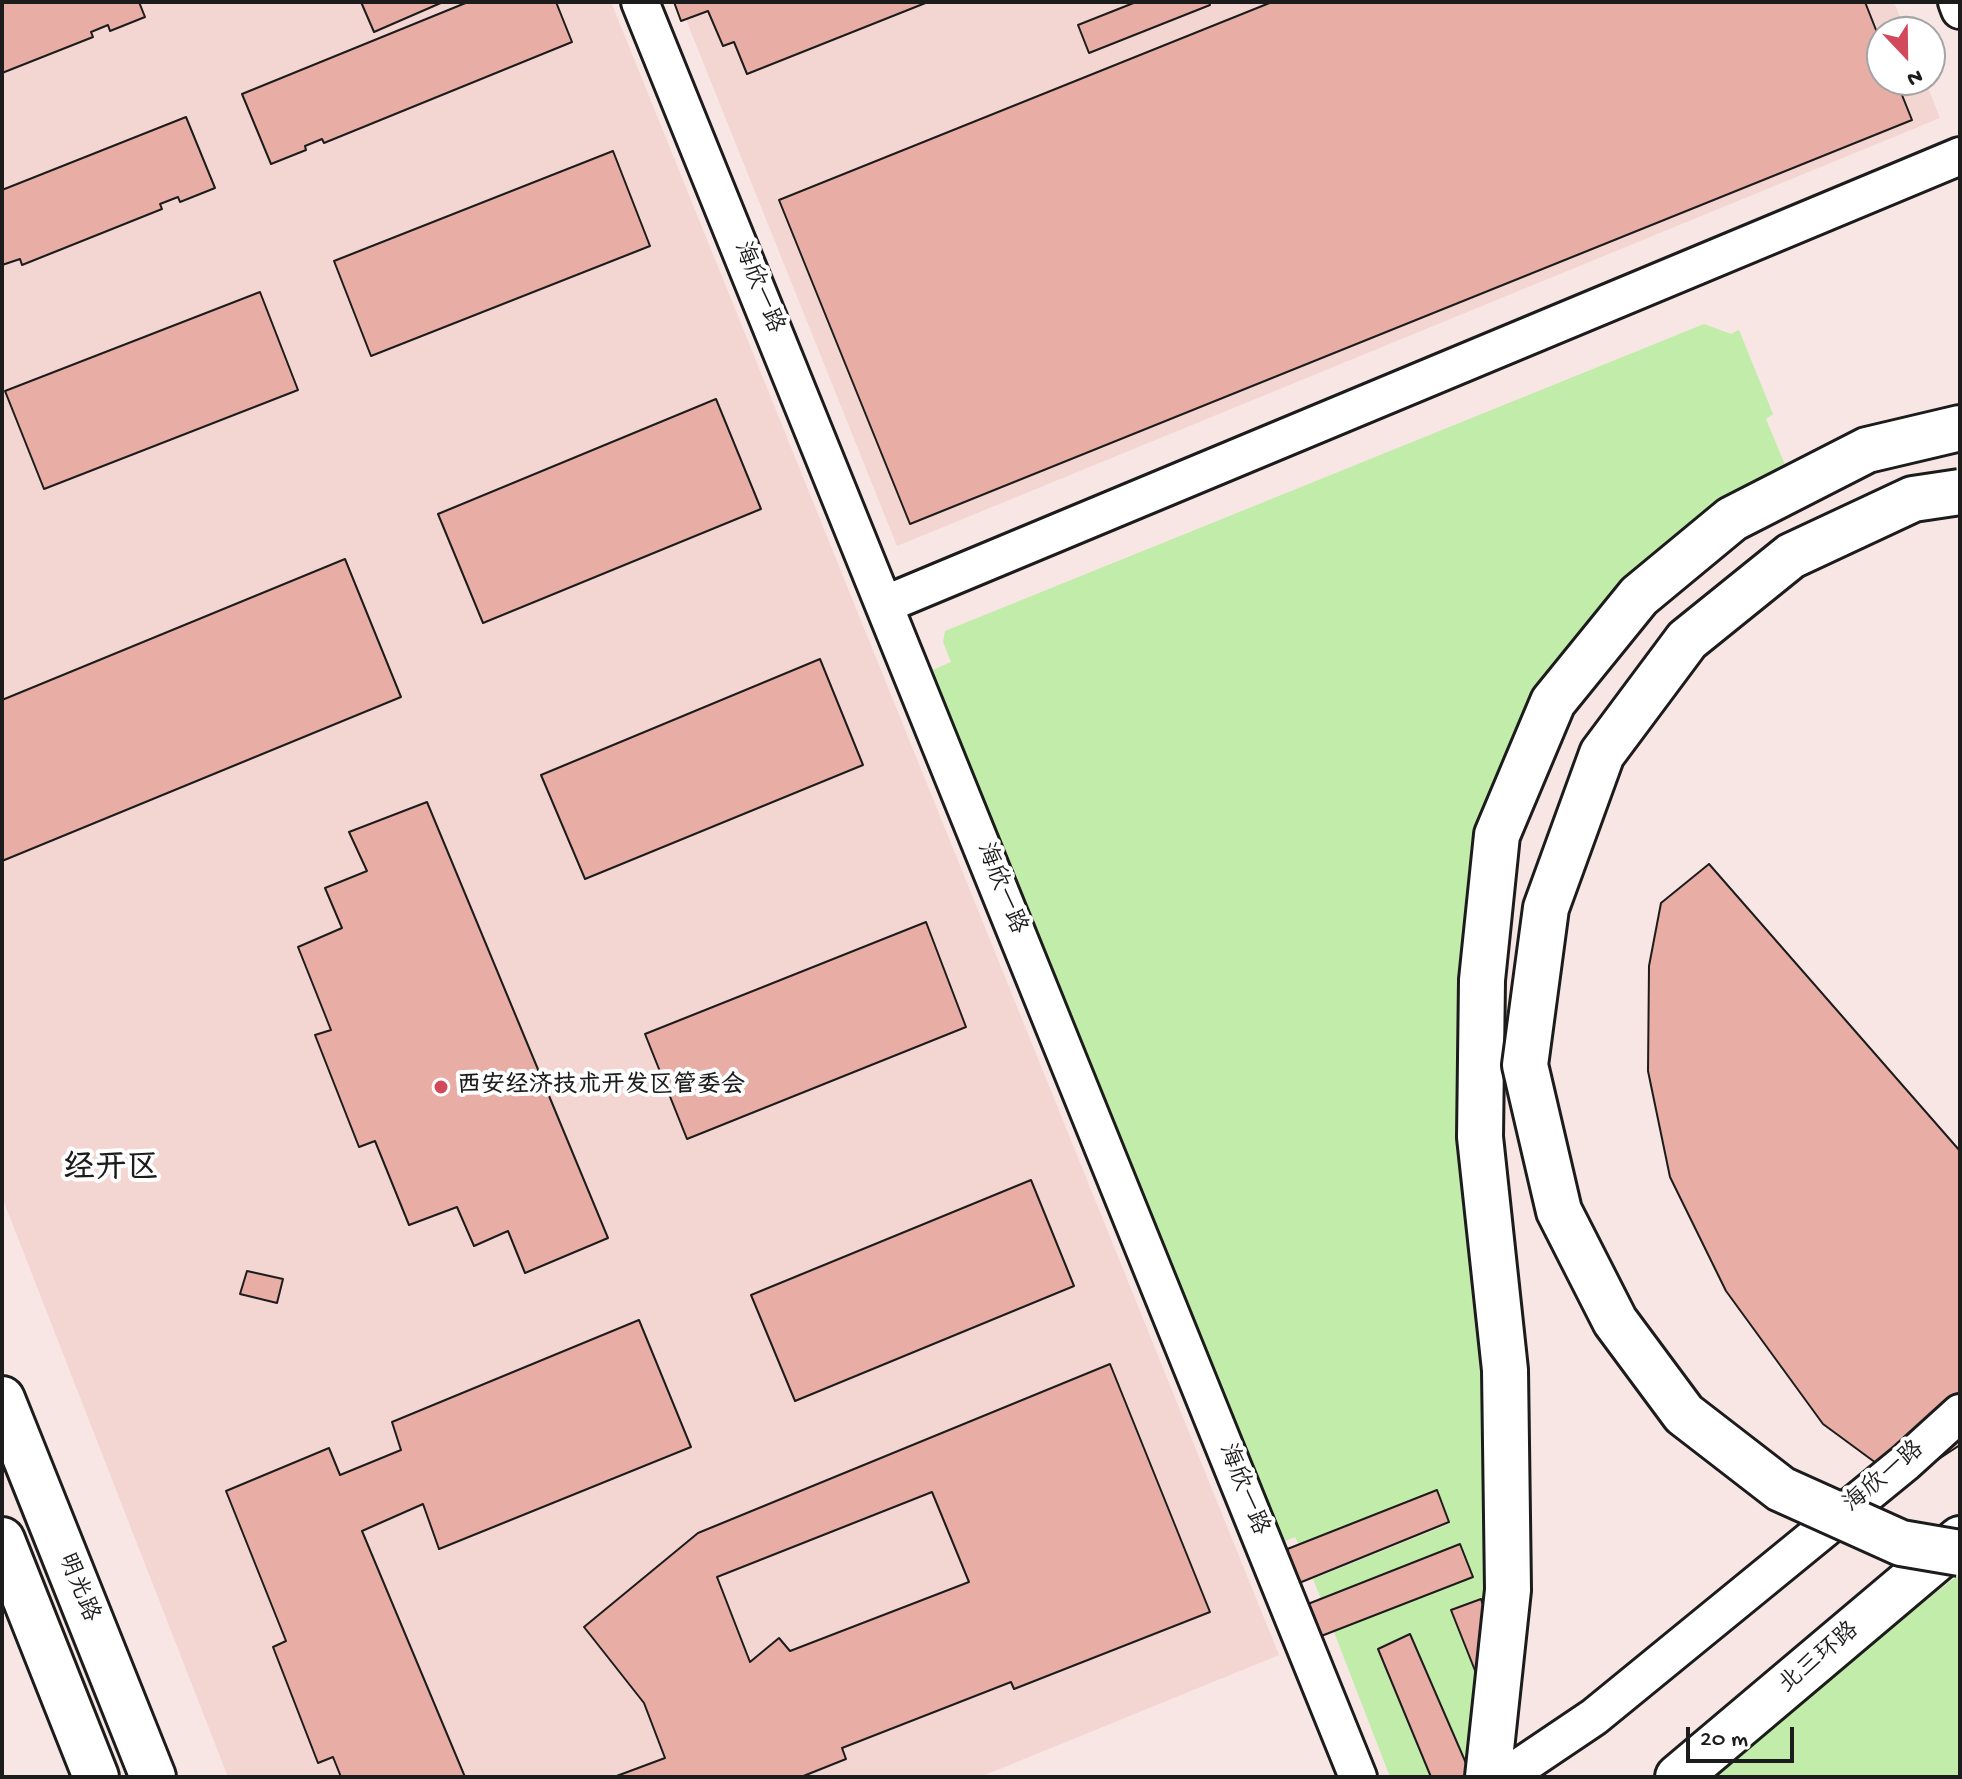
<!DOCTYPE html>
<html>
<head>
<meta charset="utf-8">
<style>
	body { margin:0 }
	#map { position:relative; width:1962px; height:1779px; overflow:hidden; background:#f8e6e4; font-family:"Gochi Hand",sans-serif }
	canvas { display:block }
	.frame { position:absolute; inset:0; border:4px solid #1c1c1c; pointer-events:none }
	.north { position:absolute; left:1866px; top:16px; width:80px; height:80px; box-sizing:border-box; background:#fff; border:2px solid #a4a4a4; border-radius:50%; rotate:158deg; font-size:22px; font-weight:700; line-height:32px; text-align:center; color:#1c1c1c }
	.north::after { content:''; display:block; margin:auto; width:28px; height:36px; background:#d1495b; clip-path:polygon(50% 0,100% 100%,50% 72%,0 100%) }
	.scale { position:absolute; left:1686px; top:1727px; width:108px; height:36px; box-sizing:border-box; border:4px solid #1c1c1c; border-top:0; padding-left:10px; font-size:24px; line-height:28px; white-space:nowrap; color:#1c1c1c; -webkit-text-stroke:6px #fff; paint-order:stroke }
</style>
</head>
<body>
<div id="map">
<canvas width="1962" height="1779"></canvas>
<div class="frame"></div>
<div class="north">N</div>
<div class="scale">20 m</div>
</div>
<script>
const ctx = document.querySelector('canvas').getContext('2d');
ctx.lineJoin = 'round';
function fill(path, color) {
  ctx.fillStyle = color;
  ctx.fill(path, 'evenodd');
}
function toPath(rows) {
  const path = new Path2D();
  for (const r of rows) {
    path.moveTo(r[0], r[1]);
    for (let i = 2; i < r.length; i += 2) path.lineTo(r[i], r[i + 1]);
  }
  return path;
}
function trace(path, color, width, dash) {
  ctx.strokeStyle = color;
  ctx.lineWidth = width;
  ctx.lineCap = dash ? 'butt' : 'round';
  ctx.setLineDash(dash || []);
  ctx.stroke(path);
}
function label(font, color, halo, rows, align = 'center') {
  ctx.font = font + ' "Gochi Hand","LXGW WenKai TC",sans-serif';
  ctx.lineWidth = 8;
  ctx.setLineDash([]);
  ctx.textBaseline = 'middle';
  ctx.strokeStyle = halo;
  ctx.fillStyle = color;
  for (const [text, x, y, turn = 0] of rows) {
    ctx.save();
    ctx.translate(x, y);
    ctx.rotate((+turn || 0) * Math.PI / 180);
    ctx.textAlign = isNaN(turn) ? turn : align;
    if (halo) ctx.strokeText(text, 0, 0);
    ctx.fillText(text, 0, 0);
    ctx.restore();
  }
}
fill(toPath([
	[2,2,611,2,1279,1655,980,1777,228,1777,2,1197],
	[679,2,1894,2,1906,32,1882,32,1882,80,1925,80,1940,118,897,546]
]), '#f3d5d1');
fill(toPath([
	[1704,324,1731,334,1739,330,1773,414,1766,419,1786,467,1638,585,1485,871,1499,1645,1482,1599,1451,1611,1476,1674,1498,1666,1473,1777,1411,1635,1377,1649,1430,1777,1390,1777,1334,1632,1473,1576,1460,1544,1321,1599,1313,1579,1449,1524,1438,1490,1299,1545,1295,1537,1285,1541,923,674,951,662,943,642,945,631],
	[1957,1576,1960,1577,1960,1777,1700,1777]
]), '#c1eca9');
const building = toPath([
	[2,2,139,2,145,17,110,31,108,25,91,32,93,37,2,73,2,2],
	[361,2,443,2,374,32,361,2],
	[468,2,556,2,572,42,324,143,322,139,305,146,306,150,271,164,242,94,468,2],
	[674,2,928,2,747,74,734,42,723,46,708,11,681,21,674,2],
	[1136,2,1209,2,1210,5,1089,53,1078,25,1136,2],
	[1272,2,1865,2,1882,45,1882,80,1896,80,1912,120,910,524,779,200,1272,2],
	[186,117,215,188,180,202,178,197,160,204,162,209,22,265,20,259,2,265,2,190,186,117],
	[613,151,650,246,371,356,334,261,613,151],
	[260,292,298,390,44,489,5,391,260,292],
	[716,399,761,509,483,623,438,514,716,399],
	[345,559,401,697,2,861,2,700,345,559],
	[820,659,863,765,585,879,541,775,820,659],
	[427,802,608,1238,525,1273,508,1231,474,1246,457,1207,409,1225,375,1141,359,1147,315,1035,331,1030,298,947,342,928,325,888,367,871,349,832,427,802],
	[1709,864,1960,1151,1960,1445,1922,1470,1876,1463,1823,1424,1726,1291,1670,1177,1648,1071,1649,966,1661,903,1709,864],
	[926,922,966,1027,687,1139,645,1034,926,922],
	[1031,1180,1074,1286,795,1401,751,1295,1031,1180],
	[247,1271,283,1279,277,1303,240,1294,247,1271],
	[639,1320,691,1447,439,1549,423,1504,362,1531,465,1777,341,1777,333,1757,318,1763,273,1647,286,1641,226,1491,329,1448,340,1475,401,1450,392,1422,639,1320],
	[1110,1364,1210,1612,1014,1689,1011,1682,842,1748,846,1759,801,1777,614,1777,665,1758,644,1703,584,1627,698,1533,1110,1364],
	[932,1492,969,1582,790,1651,779,1638,750,1662,717,1577,932,1492],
	[1437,1490,1449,1522,1272,1594,1257,1561,1437,1490],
	[1460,1544,1473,1577,1293,1647,1280,1615,1460,1544],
	[1481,1599,1502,1662,1476,1673,1451,1610,1481,1599],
	[1410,1634,1472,1777,1431,1777,1378,1649,1410,1634]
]);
fill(building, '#e8ada5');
trace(building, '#1c1c1c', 2);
const street = toPath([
	[640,2,1358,1777],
	[1957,2,1960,10],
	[886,604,1960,156],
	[1505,1777,1594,1717,1906,1462,1960,1413]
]);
const secondary = toPath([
	[2,1399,153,1777],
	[2,1540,96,1777]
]);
const highway = toPath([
	[1488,1777,1508,1590,1505,1370,1480,1137,1482,980,1497,835,1553,702,1639,596,1732,519,1867,450,1960,428],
	[1678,1777,1960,1539]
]);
trace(street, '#1c1c1c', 42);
trace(secondary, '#1c1c1c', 50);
trace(highway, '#1c1c1c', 50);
trace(street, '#fff', 36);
trace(secondary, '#fff', 44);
trace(highway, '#fff', 44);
const highwayBridge = toPath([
	[1960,492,1913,499,1791,556,1687,640,1602,754,1546,908,1525,1065,1559,1211,1615,1321,1684,1414,1781,1489,1901,1543,1960,1553]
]);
trace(highwayBridge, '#1c1c1c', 50, []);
trace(highwayBridge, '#fff', 44);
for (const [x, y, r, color] of [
	[441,1087,8,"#d1495b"]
]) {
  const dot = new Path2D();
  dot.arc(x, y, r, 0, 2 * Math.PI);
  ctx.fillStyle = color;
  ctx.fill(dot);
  trace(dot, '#fff', 3);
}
label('24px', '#1c1c1c', '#fff', [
	["海欣一路",757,288,68],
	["海欣一路",1000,889,68],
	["海欣一路",1885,1478,-40],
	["海欣一路",1242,1490,68],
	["明光路",77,1588,68],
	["北三环路",1820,1659,-40]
]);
label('bold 24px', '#1c1c1c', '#fff', [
	["西安经济技术开发区管委会",457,1087]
], 'left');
label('bold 32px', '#1c1c1c', '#fff', [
	["经开区",111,1171]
]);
</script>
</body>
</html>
